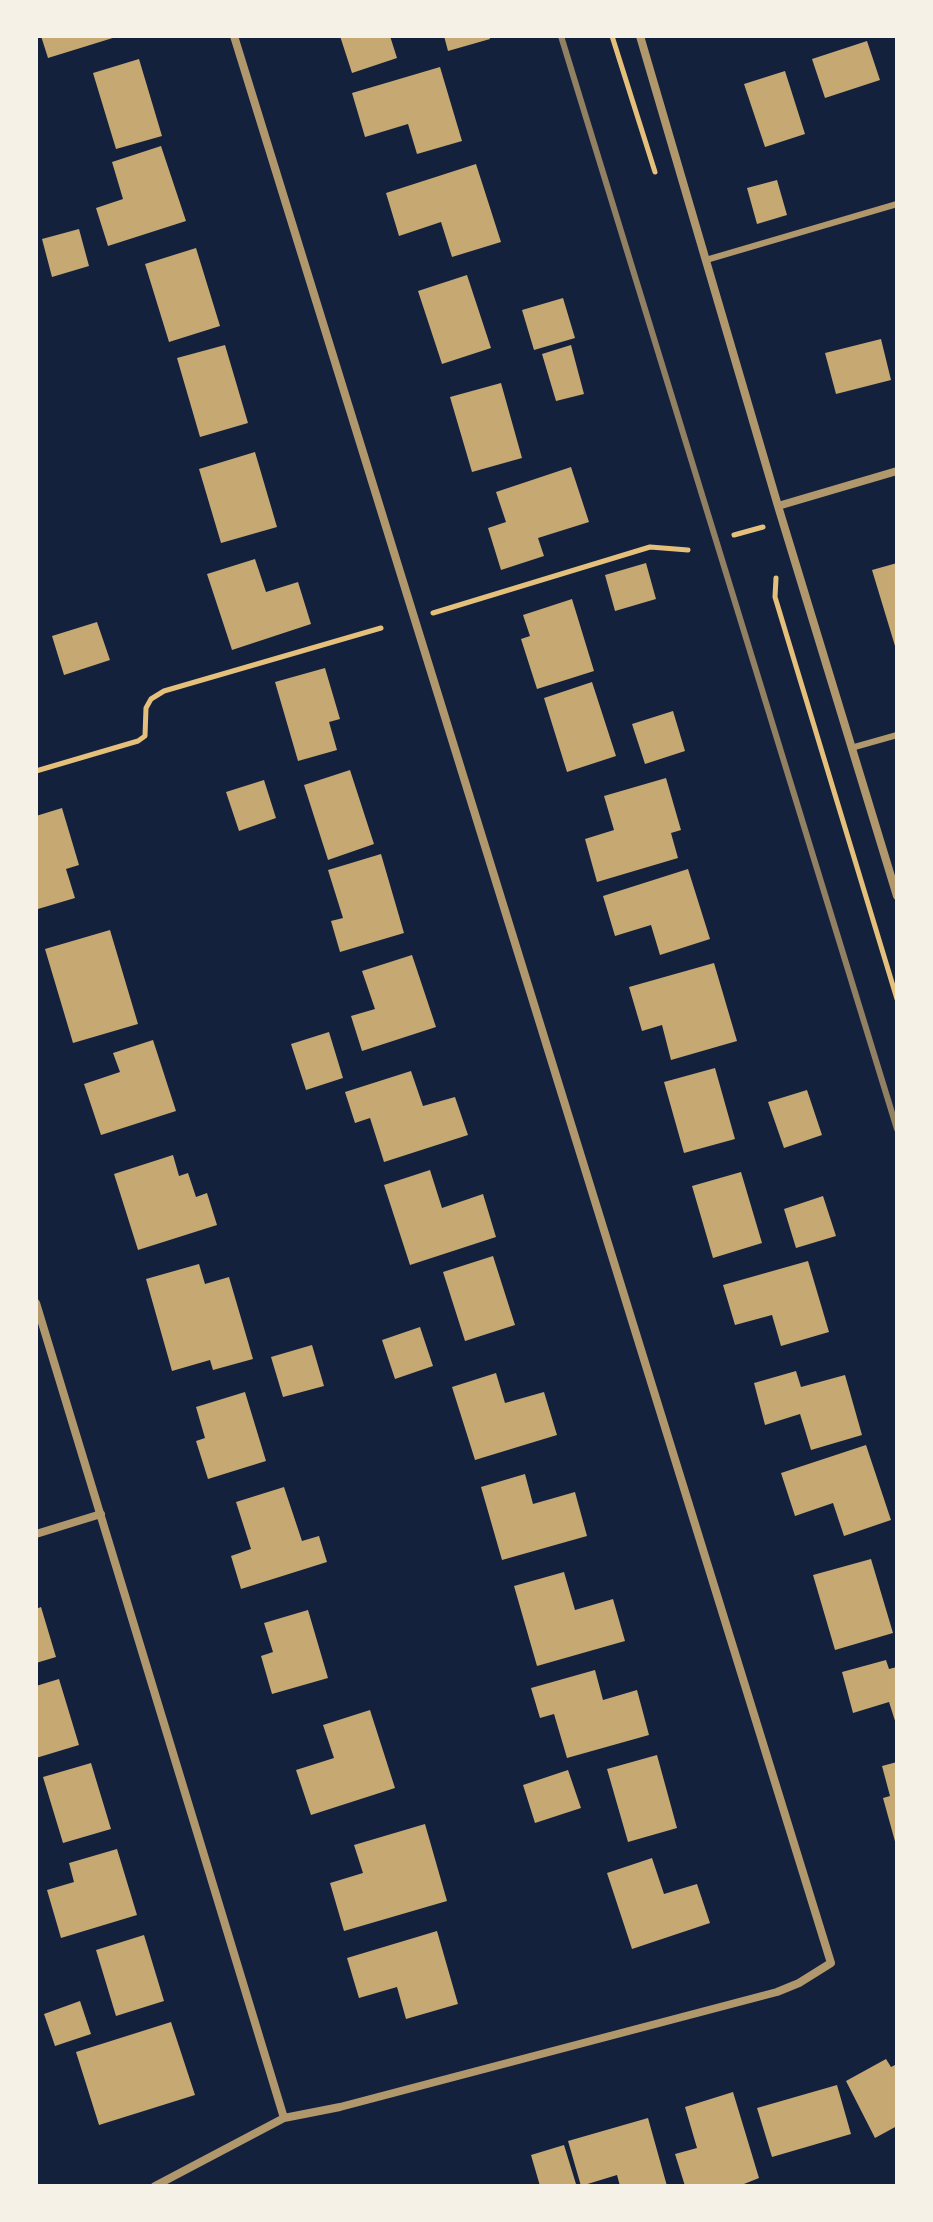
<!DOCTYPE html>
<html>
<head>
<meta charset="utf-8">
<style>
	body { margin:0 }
	#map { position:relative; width:933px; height:2222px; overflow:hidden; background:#14213d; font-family:Montserrat,sans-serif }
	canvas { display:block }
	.frame { position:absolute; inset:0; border:38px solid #f6f1e7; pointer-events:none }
</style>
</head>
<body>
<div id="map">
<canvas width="933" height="2222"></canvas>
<div class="frame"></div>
</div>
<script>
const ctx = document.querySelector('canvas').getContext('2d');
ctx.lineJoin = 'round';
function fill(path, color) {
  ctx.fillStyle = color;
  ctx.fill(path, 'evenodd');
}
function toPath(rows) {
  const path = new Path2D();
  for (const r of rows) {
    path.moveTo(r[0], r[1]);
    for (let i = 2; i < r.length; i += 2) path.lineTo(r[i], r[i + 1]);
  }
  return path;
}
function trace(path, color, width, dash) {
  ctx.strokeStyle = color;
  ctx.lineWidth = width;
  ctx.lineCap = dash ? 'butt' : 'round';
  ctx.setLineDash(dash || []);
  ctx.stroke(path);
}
fill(toPath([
	[41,36,116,36,116,37,48,58],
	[340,36,390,36,397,58,352,73],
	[444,36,489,36,490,39,448,51],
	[867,41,880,80,825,98,812,59],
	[139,59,162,136,116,149,93,73],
	[440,67,462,141,417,154,408,124,365,137,352,93],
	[785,71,805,134,765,147,744,84],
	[161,146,186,221,108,246,96,208,123,199,112,162],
	[476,164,501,242,452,257,441,222,399,236,386,193],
	[777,180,787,215,757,224,747,188],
	[79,229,89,266,52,277,42,239],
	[196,248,220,326,169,342,145,264],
	[467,275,491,348,442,364,418,291],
	[563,298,575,338,534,350,522,310],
	[881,339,891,380,836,394,825,353],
	[225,345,248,423,200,437,177,358],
	[571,345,584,394,556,401,542,354],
	[501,383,522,458,472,472,450,397],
	[255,452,277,527,221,543,199,469],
	[571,467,589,522,538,538,544,556,501,570,488,528,506,522,496,492],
	[255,559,266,592,298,582,311,624,232,650,207,574],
	[646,563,656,599,615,611,605,575],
	[897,563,897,646,895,646,872,570],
	[572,599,594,671,537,689,521,639,530,636,523,615],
	[97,622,110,660,64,675,52,636],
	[325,668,340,719,329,722,337,750,298,761,275,682],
	[592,682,616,756,567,772,544,698],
	[673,711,685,751,645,764,632,724],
	[350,770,374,844,328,860,304,785],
	[666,778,681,830,671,833,678,858,597,882,585,839,614,830,604,796],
	[264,780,276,818,239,831,226,792],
	[62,808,79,865,66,869,75,898,38,909,36,816],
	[381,854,404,933,340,952,331,921,343,918,328,870],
	[688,869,710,939,660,955,651,925,615,936,603,896],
	[110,930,138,1024,73,1043,45,949],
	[412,955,436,1027,362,1051,351,1016,375,1009,362,971],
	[714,963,737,1041,671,1060,662,1025,642,1031,629,987],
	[329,1032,343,1078,306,1090,291,1044],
	[153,1040,176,1111,101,1135,84,1084,120,1072,113,1053],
	[715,1068,735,1139,684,1153,664,1082],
	[411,1071,423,1106,455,1097,468,1135,384,1162,370,1118,355,1123,345,1092],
	[807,1090,822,1135,784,1148,768,1102],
	[173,1155,179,1176,188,1173,196,1197,207,1193,217,1225,138,1250,114,1174],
	[430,1170,442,1208,483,1194,496,1237,410,1265,384,1185],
	[741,1172,762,1243,713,1258,692,1186],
	[823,1196,836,1236,796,1248,784,1209],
	[493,1256,515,1325,465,1341,443,1272],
	[808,1261,829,1332,781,1346,772,1315,735,1325,723,1285],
	[199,1264,205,1284,229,1277,253,1359,213,1370,210,1360,172,1371,146,1279],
	[420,1327,433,1366,395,1379,382,1340],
	[312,1345,324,1386,283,1397,271,1357],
	[796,1371,801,1387,845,1375,862,1435,811,1450,800,1414,765,1425,754,1383],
	[496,1373,505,1403,544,1392,557,1435,475,1460,452,1387],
	[245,1392,266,1461,208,1479,196,1441,205,1438,196,1407],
	[866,1445,891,1520,844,1536,833,1503,795,1516,781,1473],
	[525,1474,533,1504,575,1492,587,1536,502,1560,481,1487],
	[284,1487,302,1541,319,1536,327,1562,241,1589,231,1556,251,1549,236,1502],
	[871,1559,893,1633,835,1650,813,1575],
	[564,1572,575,1610,613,1599,625,1641,537,1666,514,1586],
	[41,1607,56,1657,36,1663,36,1609],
	[308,1610,328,1678,272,1694,261,1656,273,1652,264,1623],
	[886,1660,889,1669,897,1667,897,1727,889,1702,853,1713,842,1672],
	[595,1670,603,1700,637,1690,649,1735,567,1758,554,1714,540,1718,531,1688],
	[59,1679,79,1745,36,1758,36,1686],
	[370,1710,395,1788,311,1815,296,1770,334,1758,323,1725],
	[657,1755,677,1828,628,1842,607,1769],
	[897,1762,897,1845,896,1845,883,1798,890,1796,882,1766],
	[91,1763,111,1829,63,1843,43,1777],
	[568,1770,581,1808,535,1823,523,1785],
	[425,1824,447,1901,344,1931,330,1883,363,1873,354,1845],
	[117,1849,137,1915,61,1938,47,1890,74,1882,69,1863],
	[652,1858,664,1894,697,1884,710,1923,632,1949,607,1873],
	[437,1931,458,2004,406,2019,397,1987,359,1998,347,1958],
	[144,1935,164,2001,116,2016,96,1950],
	[80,2001,91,2034,55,2046,44,2014],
	[171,2022,195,2095,99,2125,76,2052],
	[886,2059,891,2067,897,2064,897,2126,875,2138,846,2081],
	[837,2085,851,2134,772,2157,757,2108],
	[733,2092,759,2178,739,2186,685,2186,675,2154,697,2148,685,2107],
	[648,2118,667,2186,620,2186,617,2175,581,2186,568,2141],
	[564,2145,576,2184,540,2186,531,2155]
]), '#c6a872');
trace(toPath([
	[612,36,655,172],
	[734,535,763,527],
	[776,578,775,597,897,999],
	[433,613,650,547,688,550],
	[36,771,138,741,145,736,146,708,151,699,164,691,381,628]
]), '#e5c07b', 5);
trace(toPath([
	[706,260,897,204],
	[851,748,897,735]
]), '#b1986c', 6);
trace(toPath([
	[640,36,778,506,897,896],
	[778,506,897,471],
	[36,1303,284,2118],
	[36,1534,101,1514],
	[155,2186,284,2118,340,2107,777,1992,799,1983,831,1963,234,36]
]), '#b1986c', 8);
trace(toPath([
	[561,36,897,1129]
]), '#918062', 6);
</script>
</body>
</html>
